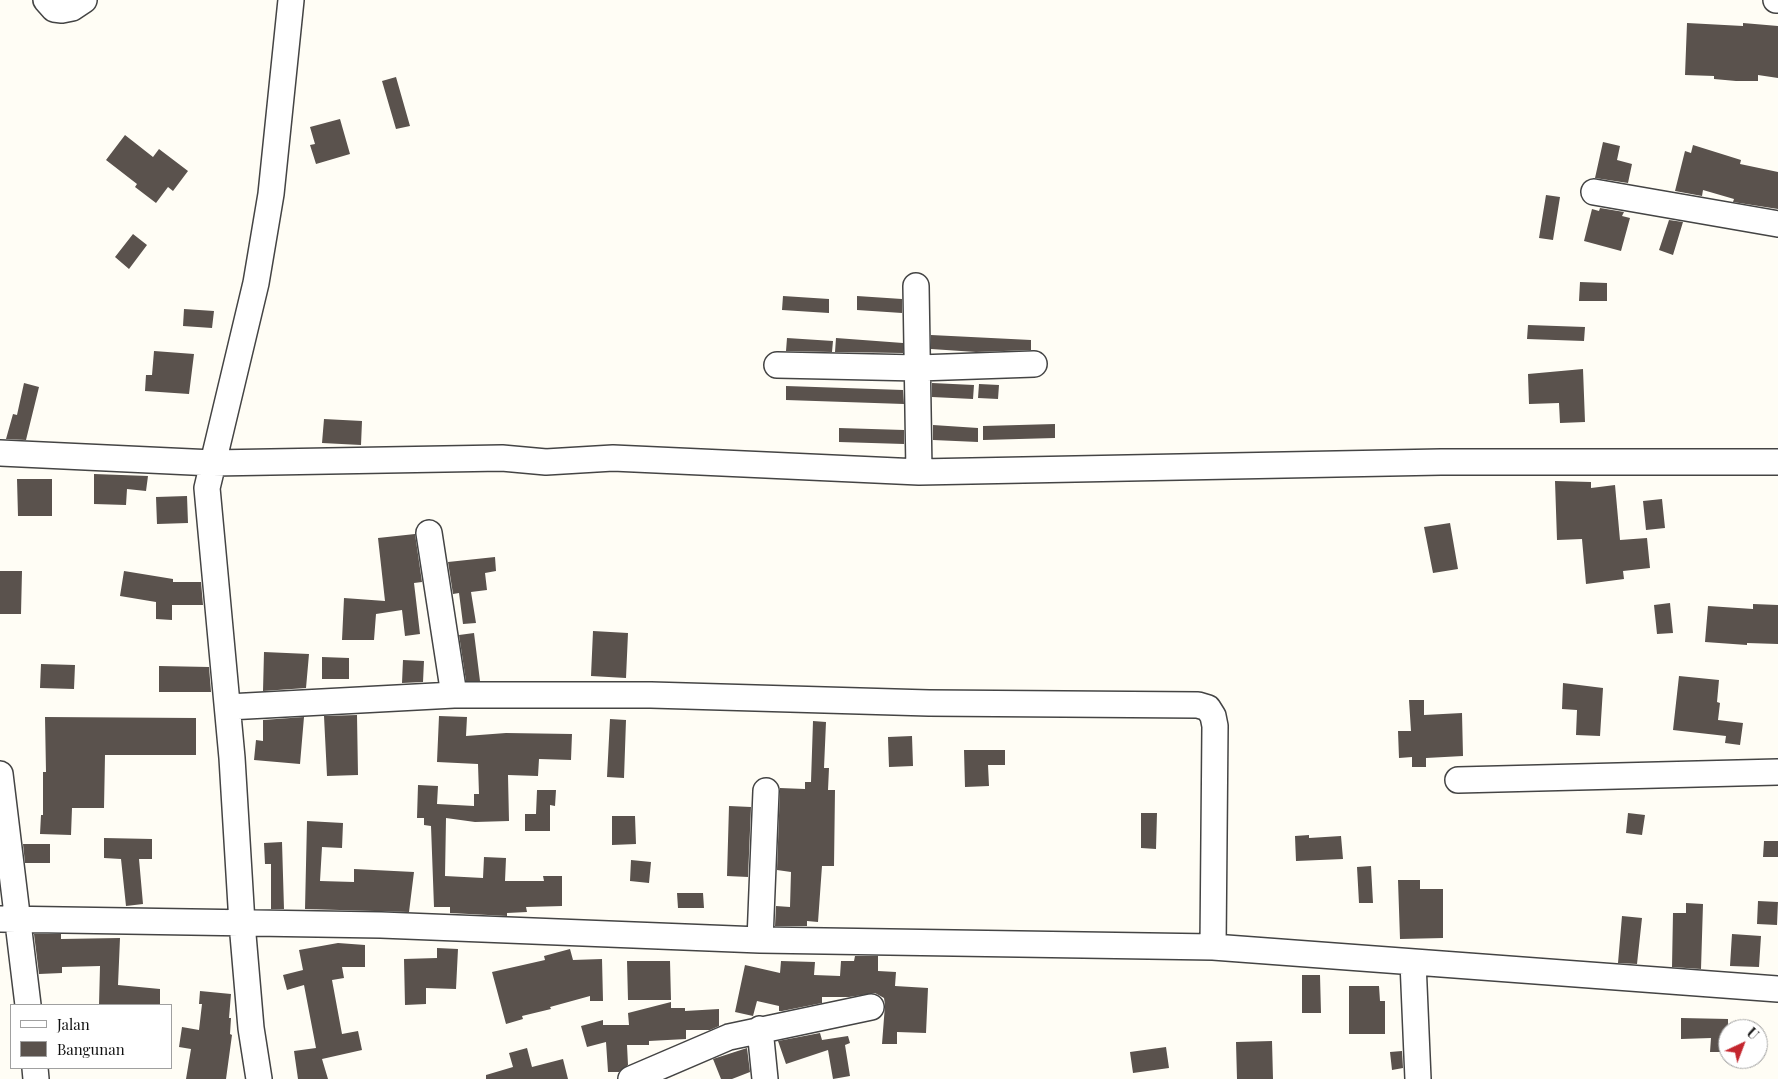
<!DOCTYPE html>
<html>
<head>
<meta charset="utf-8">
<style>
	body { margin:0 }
	#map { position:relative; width:1778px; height:1079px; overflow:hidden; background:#fffdf5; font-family:"Playfair Display",serif }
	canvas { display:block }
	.legend { position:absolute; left:10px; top:1004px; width:162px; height:65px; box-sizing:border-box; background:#fff; border:1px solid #a0a0a0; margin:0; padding:6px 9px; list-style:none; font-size:15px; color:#111 }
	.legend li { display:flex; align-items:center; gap:10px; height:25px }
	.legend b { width:25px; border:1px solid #a0a0a0 }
	.north { position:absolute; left:1718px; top:1019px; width:50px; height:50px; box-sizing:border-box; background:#fff; border:1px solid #a0a0a0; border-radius:50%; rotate:43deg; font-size:14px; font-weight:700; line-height:20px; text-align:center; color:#111 }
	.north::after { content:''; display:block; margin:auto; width:18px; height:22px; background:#c4262e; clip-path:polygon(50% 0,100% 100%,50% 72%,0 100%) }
</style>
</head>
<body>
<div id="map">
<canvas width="1778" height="1079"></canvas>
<ul class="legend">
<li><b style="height:6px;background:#fff"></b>Jalan</li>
<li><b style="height:14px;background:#5a524d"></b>Bangunan</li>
</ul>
<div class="north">U</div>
</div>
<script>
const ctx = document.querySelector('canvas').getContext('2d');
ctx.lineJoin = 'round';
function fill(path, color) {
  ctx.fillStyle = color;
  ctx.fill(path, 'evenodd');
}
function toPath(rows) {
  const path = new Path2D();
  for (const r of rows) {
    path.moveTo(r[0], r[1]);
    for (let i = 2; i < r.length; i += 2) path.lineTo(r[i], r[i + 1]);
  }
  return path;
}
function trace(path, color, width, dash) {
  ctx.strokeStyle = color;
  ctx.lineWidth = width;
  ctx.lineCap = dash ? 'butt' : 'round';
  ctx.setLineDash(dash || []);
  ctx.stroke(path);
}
fill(toPath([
	[1687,23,1743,26,1743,23,1778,26,1778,78,1758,75,1758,81,1736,81,1714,79,1714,76,1685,75],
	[396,77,410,126,396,129,382,81],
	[340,119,350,154,316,164,310,145,315,144,310,127],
	[125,135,153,157,159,149,188,171,173,191,168,187,156,203,135,187,137,184,106,160],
	[1603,142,1620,146,1617,160,1632,164,1628,183,1595,178],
	[1693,145,1741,160,1740,164,1778,172,1778,209,1733,202,1734,199,1703,190,1702,196,1675,191,1685,151,1691,153],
	[1546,195,1560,197,1553,240,1539,238],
	[1600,208,1624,212,1622,216,1630,218,1621,251,1584,241,1592,209,1599,211],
	[1669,220,1683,222,1673,255,1659,250],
	[133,234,147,245,129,269,115,257],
	[1580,282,1607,283,1607,301,1579,301],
	[783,296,829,299,829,313,782,310],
	[857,296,902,299,902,313,857,310],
	[184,309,214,311,212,328,183,326],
	[1528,325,1585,327,1584,341,1527,339],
	[931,335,1031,340,1031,350,976,352,931,349],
	[787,338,833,341,832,352,786,351],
	[836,338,903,343,903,353,835,352],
	[154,351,194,354,189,394,145,391,146,375,152,375],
	[1583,369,1585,422,1560,423,1559,403,1529,404,1528,374],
	[24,383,39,387,26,440,6,439,13,414,17,415],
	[932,383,974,385,973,399,932,397],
	[979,384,999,385,998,399,978,398],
	[786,386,903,390,904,404,786,400],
	[324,419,362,421,361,445,322,443],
	[1055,424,1055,438,983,440,983,426],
	[933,425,978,428,978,442,933,440],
	[839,428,904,430,904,444,839,442],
	[94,474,148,476,146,491,127,489,126,505,94,504],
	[17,479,52,479,52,516,18,516],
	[1555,481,1591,482,1591,488,1615,485,1620,540,1647,538,1650,568,1623,571,1624,579,1586,584,1582,539,1557,540],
	[187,496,188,523,157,524,156,497],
	[1662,499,1665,528,1646,530,1643,501],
	[1450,523,1458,569,1433,573,1424,527],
	[415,534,422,582,414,583,420,634,405,636,402,610,376,614,374,640,342,640,344,598,385,601,378,538],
	[495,557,496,571,485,573,487,590,471,592,476,623,463,624,459,593,453,594,448,562],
	[0,571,22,571,21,614,0,614],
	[124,571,173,579,173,582,201,582,203,605,172,605,172,620,156,619,156,602,120,596],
	[1670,603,1673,633,1657,634,1654,605],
	[1753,604,1778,605,1778,644,1747,643,1747,645,1705,642,1708,606,1753,609],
	[593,631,628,633,626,678,591,676],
	[474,633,480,681,466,681,459,635],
	[264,652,309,654,306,688,263,691],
	[322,657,349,658,349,679,322,679],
	[403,660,424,661,423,682,402,683],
	[41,664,75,665,74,689,40,688],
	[159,666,209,667,211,692,159,692],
	[1679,676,1719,680,1717,702,1720,703,1718,720,1743,723,1740,745,1725,743,1726,736,1673,730],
	[1563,683,1603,688,1600,736,1576,735,1577,710,1562,709],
	[1409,700,1424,700,1424,715,1462,713,1463,756,1426,758,1426,767,1412,767,1412,757,1399,758,1398,731,1411,731],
	[357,715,358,775,327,776,324,716],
	[439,716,467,717,466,736,506,733,572,734,571,760,539,759,538,776,508,775,509,821,475,822,446,818,445,876,483,878,484,857,506,858,505,881,544,881,543,876,562,876,562,906,526,907,527,912,507,913,507,916,450,913,450,907,434,907,431,826,424,825,424,818,417,818,418,785,438,786,437,804,474,806,474,794,479,794,478,764,437,762],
	[45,717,196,718,196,755,105,755,104,808,72,808,71,835,40,834,41,815,43,815,43,772,46,772],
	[304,717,300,764,254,760,256,740,263,741,263,720],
	[610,719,626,720,624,778,607,777],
	[813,721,826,722,824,768,829,768,828,790,835,790,834,866,822,866,818,922,807,921,807,926,775,926,776,906,790,907,791,872,777,870,780,788,805,789,805,782,811,782],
	[912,736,913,766,889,767,888,737],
	[964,750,1005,750,1005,765,988,765,989,786,965,787],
	[537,790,556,790,555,806,550,805,550,831,525,831,525,814,536,814],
	[729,806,751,807,748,877,727,876],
	[1141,813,1157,813,1156,849,1141,848],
	[1628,813,1645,815,1642,835,1626,833],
	[612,816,635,816,636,844,612,845],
	[307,821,343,823,342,848,322,847,320,881,354,882,354,869,414,872,409,912,305,909],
	[1309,835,1309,838,1341,836,1343,859,1296,861,1295,836],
	[104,838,152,839,152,859,139,859,143,904,126,906,121,859,104,858],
	[1764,841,1778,841,1778,857,1763,857],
	[282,842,284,909,271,909,271,864,265,864,264,843],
	[23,844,50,844,50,863,25,863],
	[631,860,651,862,649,883,630,881],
	[1371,866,1373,903,1359,903,1357,867],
	[1398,880,1420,880,1420,889,1443,889,1443,938,1400,939],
	[677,893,703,893,704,908,678,908],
	[1758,901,1778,902,1777,925,1757,924],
	[1686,903,1703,904,1701,969,1672,967,1673,913,1686,913],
	[1622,916,1642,918,1637,964,1618,963],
	[34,934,61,934,61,939,120,938,118,985,160,989,160,1005,99,1005,100,966,62,967,62,973,39,974],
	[1732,934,1761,936,1759,967,1730,966],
	[338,943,365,945,365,967,342,967,344,978,332,980,342,1034,358,1031,362,1050,322,1059,328,1079,298,1079,294,1051,316,1048,304,985,287,990,283,975,303,970,299,950],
	[437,948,458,949,456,989,426,988,426,1004,405,1005,404,959,437,958],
	[570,949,573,960,602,959,603,1001,590,1001,590,996,550,1007,551,1009,522,1016,523,1019,506,1024,492,972,545,960,544,956],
	[855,956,878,956,878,971,896,972,895,986,928,988,926,1033,897,1032,897,1044,882,1044,885,1005,884,998,875,993,849,997,822,997,822,1003,782,1011,779,1011,779,1006,757,1001,753,1016,735,1012,745,965,780,973,781,961,815,962,814,975,840,976,841,961,854,961],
	[627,961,670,961,671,1000,628,1000],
	[1302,975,1320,975,1321,1013,1302,1013],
	[1349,986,1379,986,1380,1001,1385,1001,1385,1034,1349,1034],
	[200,991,231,994,229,1018,231,1018,230,1034,232,1035,226,1079,186,1079,191,1049,179,1047,182,1027,199,1030,202,1004,199,1004],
	[671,1002,671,1008,685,1008,685,1011,719,1009,719,1026,710,1030,686,1030,686,1039,649,1041,649,1045,627,1045,628,1065,619,1072,608,1072,606,1042,587,1047,581,1026,603,1020,603,1025,629,1025,628,1013],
	[1681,1018,1728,1019,1728,1052,1710,1052,1711,1038,1681,1039],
	[820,1033,822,1040,848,1036,850,1043,845,1045,850,1076,833,1079,828,1050,786,1064,778,1041],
	[1272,1041,1273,1079,1237,1079,1236,1042],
	[1166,1047,1169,1068,1133,1073,1130,1052],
	[527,1048,532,1067,563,1059,568,1079,486,1079,486,1075,513,1067,509,1053],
	[747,1048,750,1072,732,1079,721,1079,713,1059],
	[1402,1051,1403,1068,1392,1070,1390,1052]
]), '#5a524d');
const minor = toPath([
	[46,0,54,9,62,10,72,8,84,0],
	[1776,0,1778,0],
	[1594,192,1778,224],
	[916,286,919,472],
	[777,365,919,368,1034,364],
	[0,453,213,463,502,458,546,462,613,458,919,472,1441,462,1778,462],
	[429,533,454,695],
	[228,707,454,695,651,695,929,703,1198,705,1208,708,1213,716,1215,726,1213,947],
	[0,774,28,1005],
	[1458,780,1778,772],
	[0,919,381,925,760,940,1213,947,1778,989],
	[760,940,766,791],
	[1413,962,1418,1079],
	[760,1029,765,1079],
	[35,1068,36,1079],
	[259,1079,251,1028,242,923,232,758,207,488,256,283,271,194,291,0],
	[631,1079,729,1037,871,1007]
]);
trace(minor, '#444', 28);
trace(minor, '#fff', 25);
</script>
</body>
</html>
